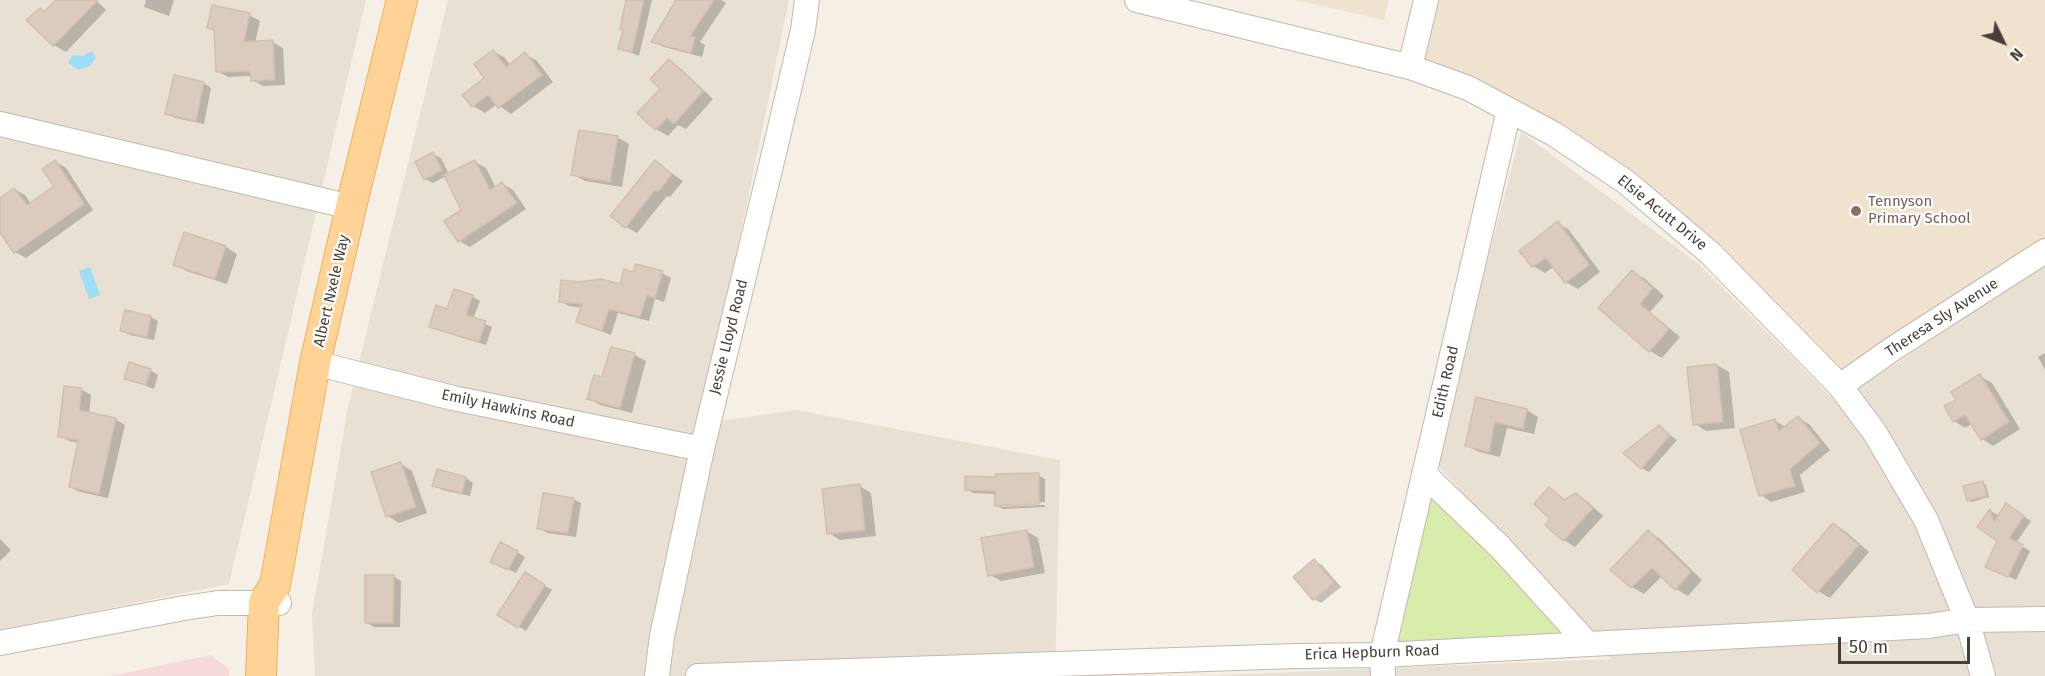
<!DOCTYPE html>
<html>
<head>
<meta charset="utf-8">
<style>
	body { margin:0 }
	#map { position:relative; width:2045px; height:676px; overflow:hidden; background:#f5efe6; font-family:"Fira Sans",sans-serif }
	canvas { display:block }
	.north { position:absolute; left:1973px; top:12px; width:60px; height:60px; -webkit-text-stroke:4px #fff; paint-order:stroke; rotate:133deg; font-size:16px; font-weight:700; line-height:24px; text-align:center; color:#483e35 }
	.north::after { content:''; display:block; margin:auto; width:21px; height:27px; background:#483e35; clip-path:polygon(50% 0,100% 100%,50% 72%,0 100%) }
	.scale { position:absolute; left:1838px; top:637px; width:132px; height:27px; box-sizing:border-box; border:3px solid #483e35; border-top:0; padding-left:8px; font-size:18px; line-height:21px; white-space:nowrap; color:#483e35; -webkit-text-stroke:4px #fff; paint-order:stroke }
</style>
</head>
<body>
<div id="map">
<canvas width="2045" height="676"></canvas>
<div class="north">N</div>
<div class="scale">50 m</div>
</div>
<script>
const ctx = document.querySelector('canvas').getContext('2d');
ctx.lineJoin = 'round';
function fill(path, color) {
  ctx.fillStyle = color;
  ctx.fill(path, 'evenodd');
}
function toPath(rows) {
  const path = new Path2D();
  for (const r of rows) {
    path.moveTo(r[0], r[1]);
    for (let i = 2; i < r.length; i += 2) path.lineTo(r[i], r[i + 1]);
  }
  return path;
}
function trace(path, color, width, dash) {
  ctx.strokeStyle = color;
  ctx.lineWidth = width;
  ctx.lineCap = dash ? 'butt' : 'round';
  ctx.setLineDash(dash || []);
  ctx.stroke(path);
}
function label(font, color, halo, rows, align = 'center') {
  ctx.font = font + ' "Fira Sans",sans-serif';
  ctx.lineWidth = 4.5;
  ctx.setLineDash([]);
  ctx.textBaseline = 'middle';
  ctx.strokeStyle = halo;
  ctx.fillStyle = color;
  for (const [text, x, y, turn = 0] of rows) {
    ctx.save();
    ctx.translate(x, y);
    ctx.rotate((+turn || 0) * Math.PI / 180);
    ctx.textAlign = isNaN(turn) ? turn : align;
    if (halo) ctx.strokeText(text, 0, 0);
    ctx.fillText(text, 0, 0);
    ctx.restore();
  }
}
fill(toPath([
	[0,0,366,0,229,584,0,630],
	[448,0,789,0,703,416,726,420,796,410,1060,460,1055,676,315,676,312,614,348,407],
	[1521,132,1700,265,1837,403,2045,264,2045,676,1196,676,1611,659,1435,462]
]), '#e9e0d4');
fill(toPath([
	[1295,0,1389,0,1384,20],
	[1430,0,2045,0,2045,246,1840,378,1625,176,1415,65]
]), '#efe2cf');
fill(toPath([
	[210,655,229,669,229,676,111,676]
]), '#f6d9d9');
fill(toPath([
	[1427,484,1574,637,1390,650]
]), '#d8edab');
fill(toPath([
	[92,51,96,58,90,66,78,70,68,63,73,55,83,56],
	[90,267,100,295,89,299,79,271]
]), '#9ddef7');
fill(toPath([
	[58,0,96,0,106,10,66,52,54,45,34,26],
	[146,0,174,0,169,16,144,7],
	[628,0,652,0,639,56,619,48,624,30],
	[678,0,721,0,726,3,700,42,705,45,702,57,664,47,654,41],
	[249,15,260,21,255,43,273,42,283,48,285,85,263,86,252,80,252,76,228,77,217,71,216,31,208,27],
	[493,51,505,58,510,65,525,54,537,61,553,82,511,114,497,104,485,113,473,106,486,79],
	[669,61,680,68,713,99,686,129,678,125,668,136,656,129,641,115,662,89],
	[204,83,211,88,204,124,175,118,167,113],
	[617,137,629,144,622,187,585,181,573,174],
	[433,154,441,158,449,174,475,162,486,168,496,188,503,184,513,190,526,209,470,247,459,241,463,210,446,176,433,183,425,179],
	[56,162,66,168,93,210,26,258,15,252,0,231,0,200,14,189,25,195,31,204,56,187],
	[655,162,683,181,670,197,667,196,637,233,626,227],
	[1558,223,1569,230,1600,272,1578,289,1566,282,1555,266,1545,273,1533,266],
	[226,247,237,254,227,284,186,271,175,264],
	[1632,272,1644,278,1664,296,1650,312,1680,337,1662,358,1650,351,1600,308],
	[662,273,671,278,664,302,655,299,649,321,618,313,611,335,578,322,583,308,569,306,560,301,621,286,634,274],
	[472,296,480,301,473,319,492,327,486,345,438,330,431,326,448,311],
	[151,317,158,321,154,340,130,335,122,331],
	[2045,353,2045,370,2038,357],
	[635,355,646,361,632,413,600,405,589,398,603,379],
	[1717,365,1729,372,1735,428,1706,431,1695,424],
	[150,370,158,375,154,389,126,378],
	[1980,376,1992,383,2020,429,1993,446,1982,439,1972,424,1965,428,1954,421,1958,400],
	[82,390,91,395,89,414,115,419,125,425,108,498,80,492,70,487,79,443,69,441,60,436],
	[1477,399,1527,410,1538,417,1534,434,1507,428,1500,457,1479,452,1467,446],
	[1798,418,1809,424,1830,450,1800,475,1805,492,1771,502,1761,495,1775,421,1786,427],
	[1659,427,1677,440,1649,472,1641,468],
	[401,464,412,471,427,513,399,523,388,516],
	[1038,475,1045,479,1045,502,1001,504,1001,507,1045,505,1045,507,1003,509,996,505,996,494,973,493,966,489,996,479],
	[466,478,473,483,470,496,442,490,434,485],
	[1983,483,1986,485,1989,497,1972,502,1968,500],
	[860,486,871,493,876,536,840,540,829,533],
	[1550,489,1566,500,1576,494,1587,501,1603,516,1575,547,1564,540,1552,519],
	[573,499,581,503,576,537,547,533,539,528],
	[2014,510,2031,521,2016,543,2030,551,2016,580,1995,570,1999,540,1979,527,1991,511,1998,515,1998,518],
	[1833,524,1845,531,1869,552,1830,598,1818,591],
	[1026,531,1038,538,1045,573,1001,581,990,575],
	[1649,532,1660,539,1702,580,1688,596,1676,589,1662,576,1644,594,1632,587],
	[0,539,11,550,0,561],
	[517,552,525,557,516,573,500,565],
	[1314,561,1322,565,1341,587,1321,603,1314,599],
	[525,574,552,590,526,631,499,614],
	[393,576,401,581,400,627,374,627,366,622]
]), '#0003');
const building = toPath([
	[56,0,98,0,53,46,26,20,40,8,44,12,56,0],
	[626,0,644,0,632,52,618,49,623,30,620,29,626,0],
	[676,0,714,0,690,36,695,37,691,53,651,42,676,0],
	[212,5,250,13,244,42,273,40,275,80,251,81,250,71,216,72,214,30,207,28,212,5],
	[493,50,506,67,525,52,542,75,498,108,488,95,472,107,462,95,484,78,474,64,493,50],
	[669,59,703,91,674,124,667,118,655,130,637,113,660,89,650,79,669,59],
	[174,75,204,82,196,121,165,114,174,75],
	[579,130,618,136,610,182,571,175,579,130],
	[433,152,442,170,424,180,415,162,433,152],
	[55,160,84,204,14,253,0,233,0,198,14,188,27,205,54,186,42,169,55,160],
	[475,160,490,190,502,182,517,203,458,242,444,221,461,210,444,175,475,160],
	[655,160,672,174,658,192,655,190,625,228,610,216,655,160],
	[1558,221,1589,265,1565,283,1546,258,1532,267,1519,251,1558,221],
	[184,232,226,246,215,279,173,265,184,232],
	[636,264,663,271,655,298,647,295,640,317,609,309,602,331,576,322,582,304,559,302,561,280,579,282,601,279,620,284,624,269,633,272,636,264],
	[1632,270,1653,288,1640,304,1669,329,1649,352,1598,308,1632,270],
	[454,289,473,295,466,315,486,321,479,342,429,327,436,305,447,309,454,289],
	[125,310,151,316,147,337,120,331,125,310],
	[611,347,635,353,620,408,587,399,594,375,602,377,611,347],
	[129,362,151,369,146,385,124,379,129,362],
	[1717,364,1723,422,1693,425,1687,367,1717,364],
	[1980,374,2009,422,1981,440,1965,415,1953,422,1944,406,1956,400,1951,392,1980,374],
	[64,386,82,388,79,410,116,418,99,494,69,487,78,440,58,437,64,386],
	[1476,397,1527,409,1523,429,1495,422,1489,452,1465,446,1476,397],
	[1798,416,1820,443,1790,469,1795,486,1759,496,1740,430,1775,419,1779,431,1798,416],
	[1659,425,1670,435,1641,469,1623,453,1659,425],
	[401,462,416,507,386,517,371,472,401,462],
	[437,469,466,477,462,493,432,486,437,469],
	[1039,473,1039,504,995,506,995,491,965,490,965,476,995,477,995,474,1039,473],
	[1983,481,1987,496,1967,501,1963,486,1983,481],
	[860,484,865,530,827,534,822,489,860,484],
	[1549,487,1564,500,1576,493,1593,508,1563,541,1545,525,1550,519,1534,504,1549,487],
	[543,493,574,498,568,533,537,529,543,493],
	[2006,503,2024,516,2009,538,2023,545,2008,577,1985,567,1997,541,1977,527,1990,509,1994,522,2006,503],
	[1833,523,1859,545,1817,593,1792,570,1833,523],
	[1027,530,1034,567,988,576,981,538,1027,530],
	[1648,530,1691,572,1675,590,1652,568,1631,588,1610,570,1648,530],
	[500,542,518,551,508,570,490,562,500,542],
	[1314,559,1334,583,1313,600,1293,577,1314,559],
	[525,572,545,585,518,628,497,615,525,572],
	[365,575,394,575,393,623,365,623,365,575]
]);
fill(building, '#dbcbbe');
trace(building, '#d3bfad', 1.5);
const minor = toPath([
	[1137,0,1410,67,1468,88,1554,134,1626,182,1710,253,1840,386,1875,433,1926,520,1967,620,1983,676],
	[1410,67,1426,0],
	[0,124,351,207],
	[315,363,453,398,702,449],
	[1840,386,1894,348,2045,251],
	[1424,474,1500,547,1587,643],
	[0,643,184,608,218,603,279,603],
	[657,676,662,636,702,449,775,149,803,30,807,0],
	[698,676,1296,656,1382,655,1929,626,1967,620,2045,619],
	[1383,676,1382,655,1509,110]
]);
const major = toPath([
	[261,676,264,602,275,585,315,363,351,207,402,0]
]);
trace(minor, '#c4b8ab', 26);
trace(major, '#efaf5b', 32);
trace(minor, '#fff', 24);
trace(major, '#ffd395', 30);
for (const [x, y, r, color] of [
	[1856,211,6,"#8d6e63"]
]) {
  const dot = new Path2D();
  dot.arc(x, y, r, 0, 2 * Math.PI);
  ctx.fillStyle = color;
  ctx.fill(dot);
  trace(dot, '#fff', 2);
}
label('15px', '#785e54', '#fff', [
	["Tennyson",1868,202],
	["Primary School",1868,219]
], 'left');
label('15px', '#483e35', '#fff', [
	["Elsie Acutt Drive",1662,213,39],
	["Albert Nxele Way",332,291,-77],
	["Theresa Sly Avenue",1942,318,-33],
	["Jessie Lloyd Road",729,337,-76],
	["Edith Road",1446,382,-77],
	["Emily Hawkins Road",508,409,12],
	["Erica Hepburn Road",1372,653,-2]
]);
</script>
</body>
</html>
